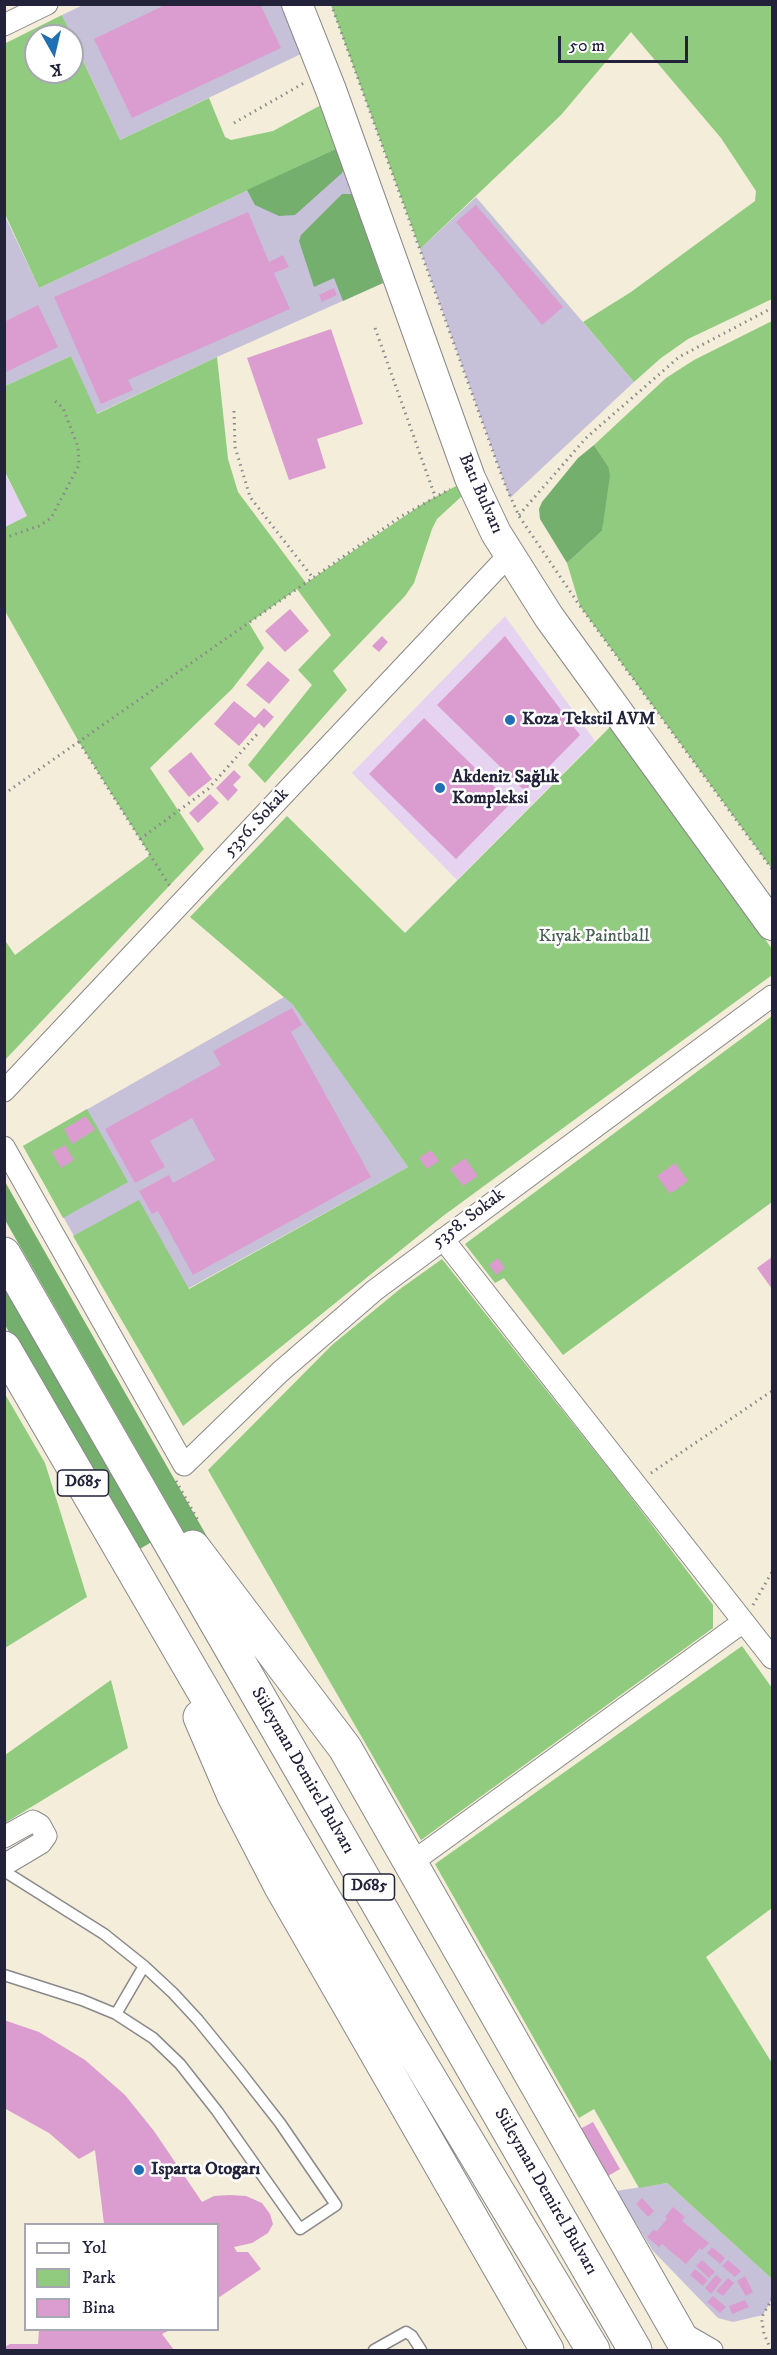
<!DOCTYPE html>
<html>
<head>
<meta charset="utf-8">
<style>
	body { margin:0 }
	#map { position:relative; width:777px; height:2355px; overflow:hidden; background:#f3edd9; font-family:"IM FELL DW Pica",serif }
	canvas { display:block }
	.frame { position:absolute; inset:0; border:6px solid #22223b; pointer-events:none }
	.legend { position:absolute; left:24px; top:2223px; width:195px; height:108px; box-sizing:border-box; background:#fff; border:2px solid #a7a7b1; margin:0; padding:8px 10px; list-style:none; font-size:18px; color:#22223b }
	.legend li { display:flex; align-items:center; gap:12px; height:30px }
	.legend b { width:30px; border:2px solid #a7a7b1 }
	.north { position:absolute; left:24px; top:24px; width:60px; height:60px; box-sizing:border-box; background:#fff; border:2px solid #a7a7b1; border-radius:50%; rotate:172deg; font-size:16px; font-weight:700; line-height:24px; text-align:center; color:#22223b }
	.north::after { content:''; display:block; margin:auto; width:21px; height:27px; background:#1f6fb2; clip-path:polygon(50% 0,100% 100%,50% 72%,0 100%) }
	.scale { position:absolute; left:558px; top:36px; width:130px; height:27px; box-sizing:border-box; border:3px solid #22223b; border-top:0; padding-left:8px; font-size:18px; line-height:21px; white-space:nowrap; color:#22223b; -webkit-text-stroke:4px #fff; paint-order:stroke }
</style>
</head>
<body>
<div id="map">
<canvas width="777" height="2355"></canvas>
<div class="frame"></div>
<ul class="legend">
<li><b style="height:8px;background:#fff"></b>Yol</li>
<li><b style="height:16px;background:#90cb7f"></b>Park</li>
<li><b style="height:16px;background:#db9dcf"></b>Bina</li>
</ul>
<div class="north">K</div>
<div class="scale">50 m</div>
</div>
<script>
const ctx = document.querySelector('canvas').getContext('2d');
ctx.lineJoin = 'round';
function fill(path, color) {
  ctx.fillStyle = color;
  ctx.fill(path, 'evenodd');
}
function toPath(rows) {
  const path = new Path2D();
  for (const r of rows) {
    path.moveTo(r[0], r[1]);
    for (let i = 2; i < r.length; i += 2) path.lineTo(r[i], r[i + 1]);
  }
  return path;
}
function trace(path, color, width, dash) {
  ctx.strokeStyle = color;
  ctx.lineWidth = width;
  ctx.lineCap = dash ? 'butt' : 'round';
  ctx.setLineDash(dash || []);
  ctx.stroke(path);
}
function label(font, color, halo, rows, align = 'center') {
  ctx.font = font + ' "IM FELL DW Pica",serif';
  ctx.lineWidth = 5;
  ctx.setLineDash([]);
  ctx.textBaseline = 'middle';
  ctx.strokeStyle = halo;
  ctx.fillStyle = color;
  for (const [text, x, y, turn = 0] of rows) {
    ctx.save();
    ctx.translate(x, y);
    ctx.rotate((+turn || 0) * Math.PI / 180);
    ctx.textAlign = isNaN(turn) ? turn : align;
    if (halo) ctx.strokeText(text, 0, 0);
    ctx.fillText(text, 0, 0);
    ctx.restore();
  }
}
fill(toPath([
	[4,472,28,516,5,527,4,527],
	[505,616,595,741,457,880,352,773]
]), '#e5d3f1');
fill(toPath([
	[85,4,282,5,303,53,120,140,62,15],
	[338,148,383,283,217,357,96,414,71,356,5,386,4,214,39,288],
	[476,197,634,382,510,498,420,249],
	[284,997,293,1005,309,1027,408,1167,124,1324,23,1146],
	[667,2183,772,2279,772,2299,763,2315,733,2322,718,2318,653,2251,616,2191]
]), '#c7c0d9');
fill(toPath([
	[331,5,772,5,772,299,688,339,661,358,634,382,583,322,631,292,755,201,756,191,721,138,631,32,561,115,420,249],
	[62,15,72,36,36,36,36,72,72,72,72,37,120,140,209,98,225,137,231,140,273,131,323,104,338,148,39,288,5,214,4,44],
	[772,321,772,869,580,606,567,563,602,531,608,466,594,445,666,378,694,360],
	[71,356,97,414,217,357,228,459,238,492,306,583,424,503,458,485,462,496,437,519,432,529,414,583,405,596,333,671,347,690,265,783,248,765,312,685,298,670,331,635,297,589,249,623,264,648,232,689,150,768,204,849,5,1060,4,939,15,955,150,855,79,742,5,611,5,527,27,516,5,472,5,386],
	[612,725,772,949,772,975,443,1216,183,1426,73,1236,139,1200,189,1289,408,1167,293,1005,190,917,287,816,405,933],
	[772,1016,772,1202,563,1355,504,1278,495,1283,465,1244],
	[87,1109,128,1182,63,1218,23,1146],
	[442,1259,617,1479,713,1605,713,1628,421,1840,208,1470,332,1345,400,1289],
	[5,1394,45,1463,87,1597,5,1648],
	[742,1646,772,1688,772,1908,706,1957,772,2063,772,2279,667,2183,639,2188,594,2109,579,2118,435,1864],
	[111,1680,128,1748,5,1823,5,1755]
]), '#90cb7f');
fill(toPath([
	[338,148,344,168,342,173,295,215,279,216,255,205,247,190],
	[342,194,353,194,383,283,343,301,334,278,314,287,299,241,301,235],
	[594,445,608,466,610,475,602,531,567,563,540,519,539,509,542,502,578,458],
	[4,1180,275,1656,189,1541,5,1220],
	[4,1280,155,1540,138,1550,5,1325]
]), '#74af6e');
fill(toPath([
	[167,4,260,4,281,48,132,118,94,39],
	[476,205,563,307,542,325,456,222],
	[248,212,269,262,283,255,289,267,274,273,290,309,128,380,133,390,101,404,54,297],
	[334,288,337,295,322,302,319,295],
	[38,305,58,347,4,373,4,322],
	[331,329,363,424,317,439,326,468,289,480,247,358],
	[290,609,309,631,285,652,265,631],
	[382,636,388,642,379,652,372,646],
	[505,636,580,735,525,791,437,705],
	[268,661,290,680,269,704,246,685],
	[234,701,255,718,264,708,274,717,264,728,259,723,239,746,214,724],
	[424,718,511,803,456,859,369,774],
	[191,752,212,779,189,797,168,771],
	[234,770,241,777,233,785,238,790,228,801,216,788],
	[210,794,219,803,198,823,189,813],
	[292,1008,302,1025,291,1032,371,1177,193,1275,158,1211,152,1214,139,1191,169,1175,173,1183,215,1160,192,1118,150,1141,165,1167,135,1183,105,1129,221,1065,213,1051],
	[86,1116,95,1130,72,1144,64,1129],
	[65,1145,74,1160,61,1168,52,1152],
	[431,1150,439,1161,427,1169,419,1158],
	[465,1158,478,1176,463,1186,450,1169],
	[675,1163,688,1181,670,1194,657,1176],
	[772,1257,772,1289,757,1268],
	[498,1258,505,1268,496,1275,489,1265],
	[4,2020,39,2032,85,2060,125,2095,154,2131,202,2202,214,2196,230,2195,246,2196,262,2203,270,2214,273,2224,268,2233,252,2243,234,2247,237,2252,248,2252,261,2269,218,2298,218,2224,104,2224,95,2150,79,2159,49,2133,4,2108],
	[593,2122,620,2169,608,2176,580,2129],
	[642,2198,654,2211,648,2217,636,2204],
	[673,2207,685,2217,682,2221,709,2243,702,2250,700,2248,686,2264,662,2244,659,2247,647,2237,653,2230,657,2231,667,2219,665,2217],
	[712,2247,725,2258,720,2264,707,2253],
	[702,2260,715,2272,709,2278,696,2266],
	[728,2260,741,2271,735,2277,722,2266],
	[695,2269,708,2280,703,2286,690,2275],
	[716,2275,722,2280,711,2294,705,2288],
	[745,2276,753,2292,746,2296,737,2281],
	[728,2278,734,2283,723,2296,716,2291],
	[713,2296,726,2307,720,2313,707,2302],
	[745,2300,749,2307,732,2314,729,2306],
	[39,2330,170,2330,162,2334,174,2350,4,2350,4,2347,10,2344,38,2344]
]), '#db9dcf');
const lane = toPath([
	[4,1871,104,1934,144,1966,173,1993,198,2020,241,2073,280,2123,336,2205,300,2229,217,2111,180,2064,153,2038,116,2014,82,2000,4,1975],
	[116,2014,144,1966],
	[374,2350,406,2332,412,2336,421,2350]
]);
const street = toPath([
	[4,25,47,4],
	[4,1091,509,555],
	[4,1147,184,1465,280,1372,375,1290,772,996],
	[443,1239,772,1658],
	[4,1837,33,1821,40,1825,46,1836,41,1843,4,1865],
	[411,1863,743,1622],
	[679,2331,712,2350]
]);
const secondary = toPath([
	[297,4,331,90,470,478,496,533,549,617,772,925]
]);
const highway = toPath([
	[4,1254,635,2350],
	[4,1348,400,2029,593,2350],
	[193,1547,345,1748,688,2350],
	[200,1717,234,1796,280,1885,547,2350]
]);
trace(lane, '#8a888a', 13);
trace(street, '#8a888a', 23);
trace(secondary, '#8a888a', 32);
trace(highway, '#8a888a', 35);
trace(toPath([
	[331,4,504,482,519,516,580,606,772,869],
	[234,123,304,83],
	[375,328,435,496],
	[234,411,235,447,250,497,313,578],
	[519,515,586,438,679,357,772,308],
	[4,538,39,526,51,518,79,465,78,447,63,408,55,401],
	[79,742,171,888],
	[4,794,367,540,400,517,450,489],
	[140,839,208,789,259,732],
	[651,1473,772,1391],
	[176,1481,199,1522],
	[753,1605,772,1572],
	[771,2350,764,2334,762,2321,763,2315,772,2299]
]), '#8a888a', 3, [1.5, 4.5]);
trace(lane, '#fff', 10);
trace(street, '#fff', 21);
trace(secondary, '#fff', 30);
trace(highway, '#fff', 33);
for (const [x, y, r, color] of [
	[510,720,6,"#1f6fb2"],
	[440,788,6,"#1f6fb2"],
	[139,2170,6,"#1f6fb2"]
]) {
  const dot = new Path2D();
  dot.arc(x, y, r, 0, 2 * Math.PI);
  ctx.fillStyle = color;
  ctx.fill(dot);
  trace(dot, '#fff', 2);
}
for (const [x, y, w] of [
	[83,1483,51],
	[369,1887,51]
]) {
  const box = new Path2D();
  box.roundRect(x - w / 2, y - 13, w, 26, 4.5);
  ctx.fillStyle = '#fff';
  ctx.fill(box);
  trace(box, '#22223b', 1.5);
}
label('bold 16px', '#22223b', null, [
	["D685",83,1483],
	["D685",369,1887]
]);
label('18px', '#22223b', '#fff', [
	["Batı Bulvarı",480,494,66],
	["5356. Sokak",257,823,-47],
	["5358. Sokak",469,1219,-37],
	["Süleyman Demirel Bulvarı",302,1771,60],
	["Süleyman Demirel Bulvarı",545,2192,60]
]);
label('bold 18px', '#22223b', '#fff', [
	["Koza Tekstil AVM",522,720],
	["Akdeniz Sağlık",452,778],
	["Kompleksi",452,799],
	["Isparta Otogarı",151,2170]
], 'left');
label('18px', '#485d53', '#fff', [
	["Kıyak Paintball",594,937]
]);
</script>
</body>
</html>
